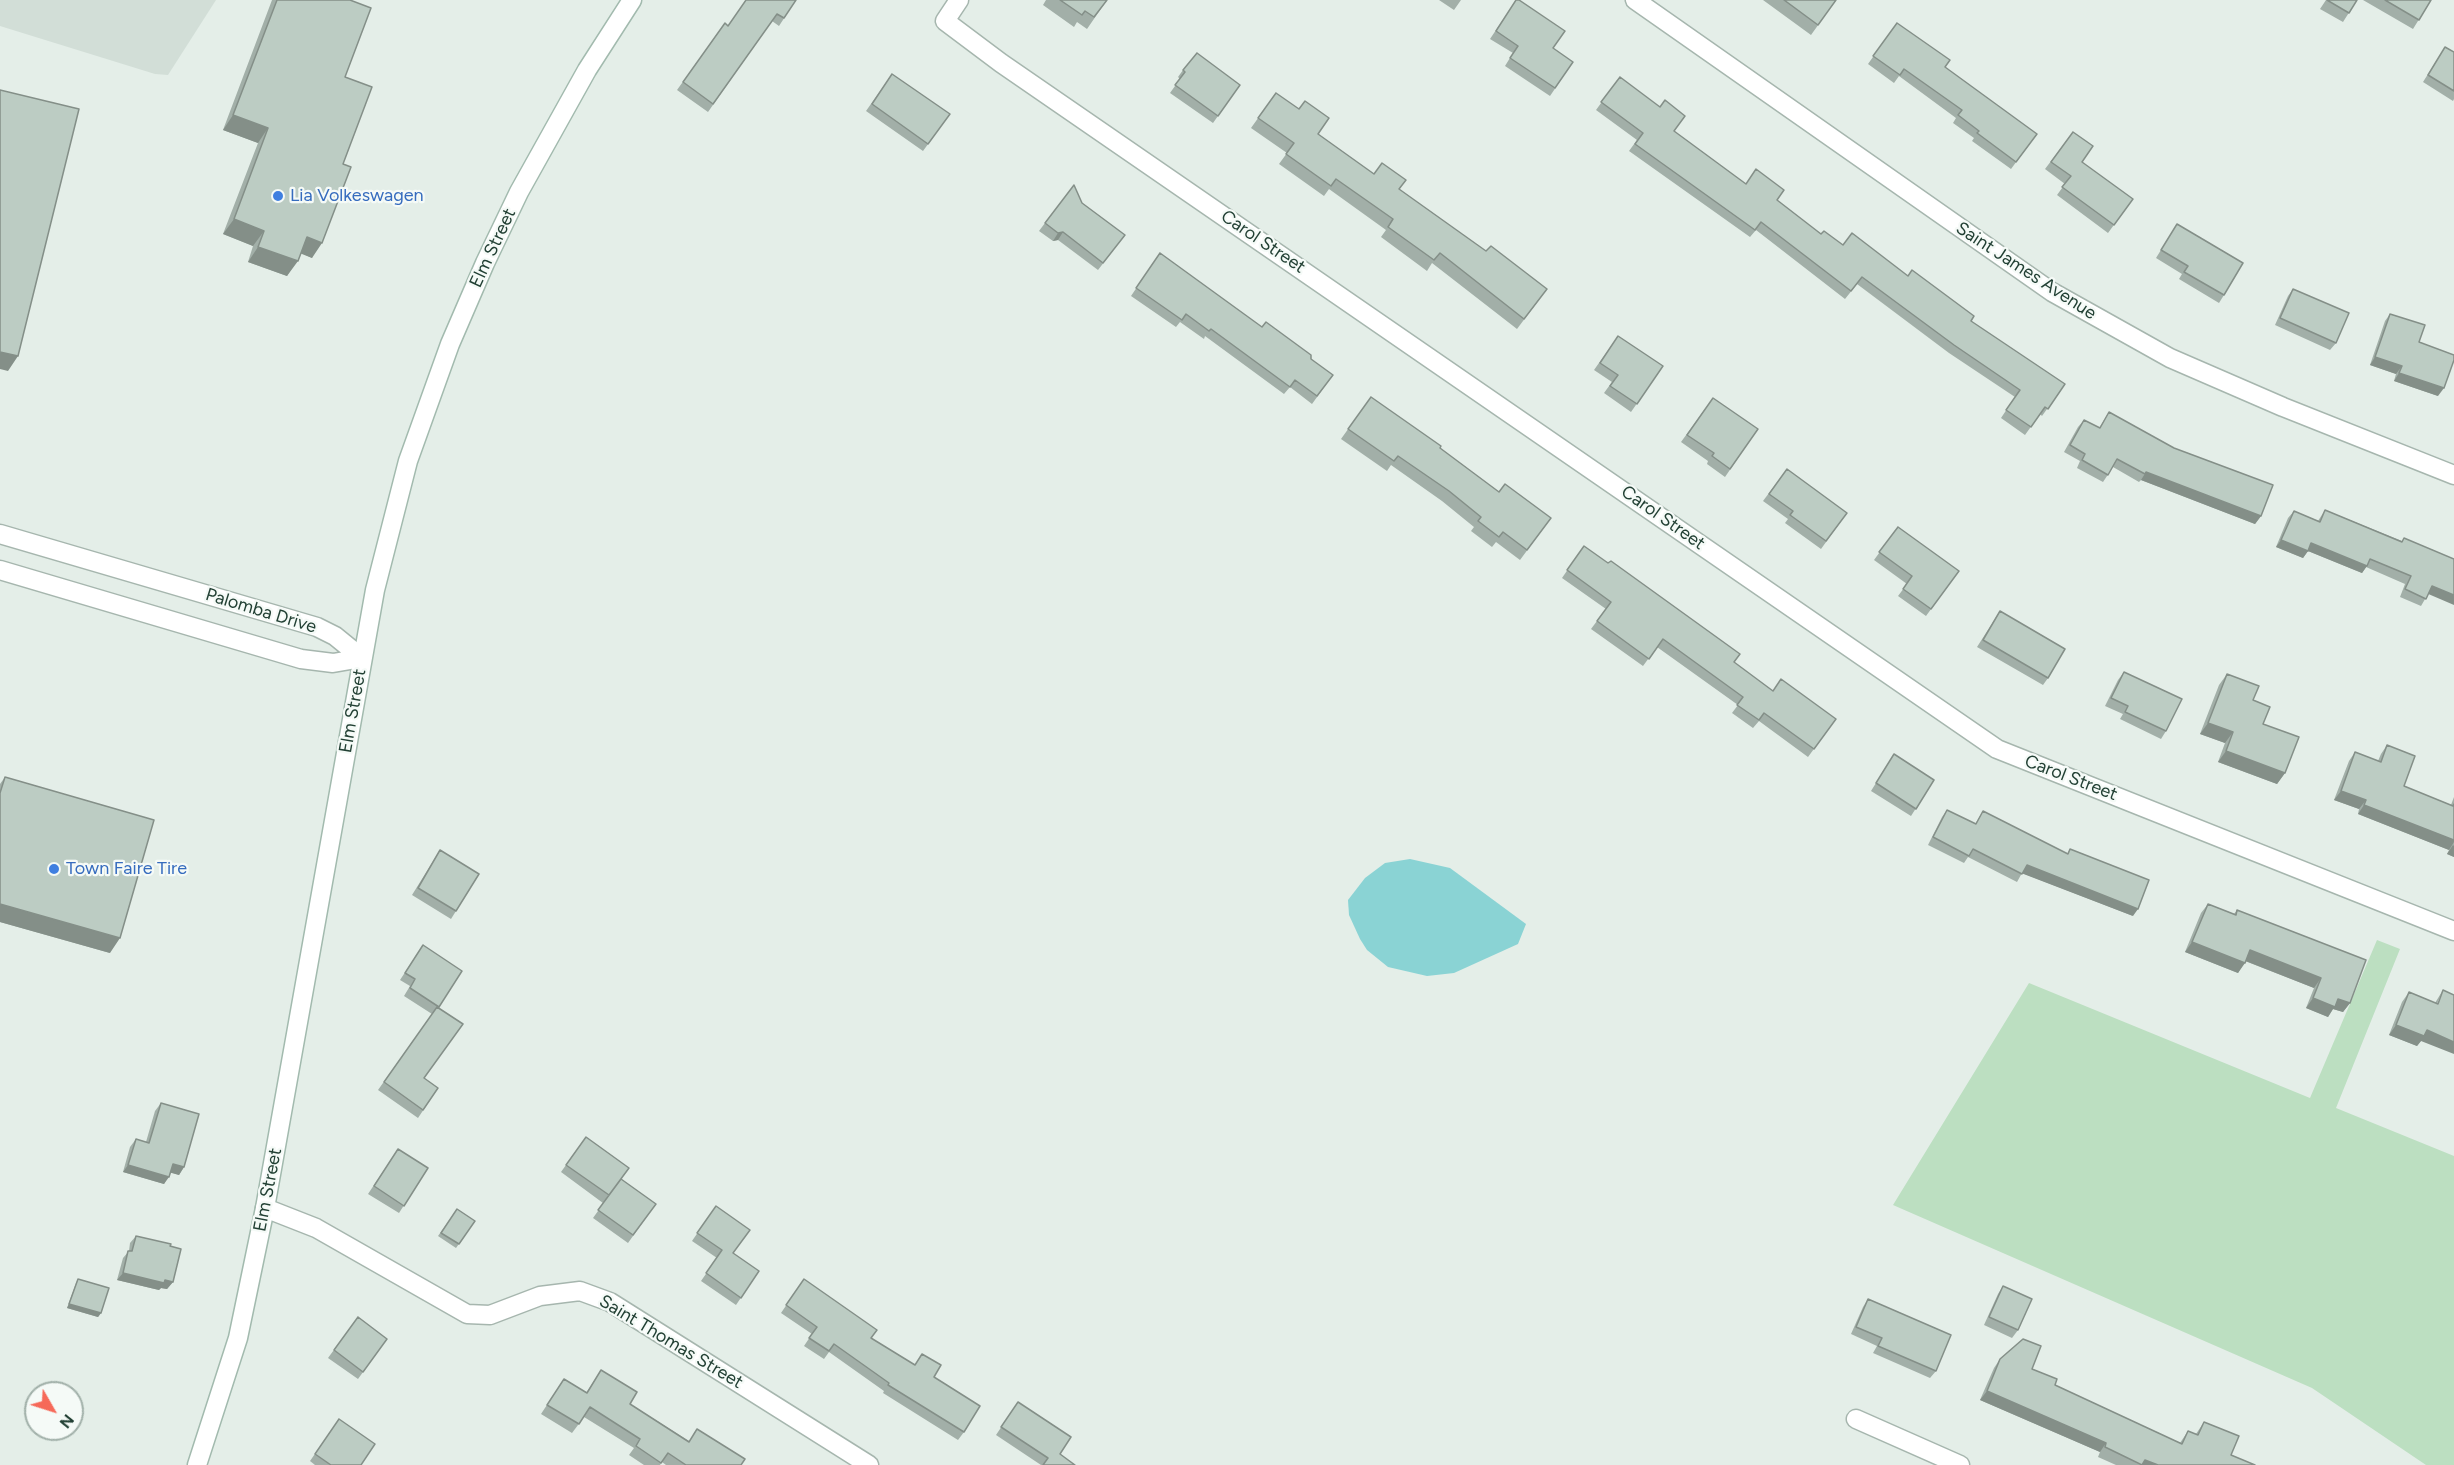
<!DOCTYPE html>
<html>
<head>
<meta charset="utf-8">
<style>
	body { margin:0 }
	#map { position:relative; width:2454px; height:1465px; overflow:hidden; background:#e4eee8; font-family:Figtree,sans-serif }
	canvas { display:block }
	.north { position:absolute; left:24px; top:1381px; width:60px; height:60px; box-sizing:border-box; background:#f5faf7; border:2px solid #a1b0a9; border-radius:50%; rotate:129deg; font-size:16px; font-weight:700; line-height:24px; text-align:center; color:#224034 }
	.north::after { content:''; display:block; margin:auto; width:21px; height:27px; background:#f66959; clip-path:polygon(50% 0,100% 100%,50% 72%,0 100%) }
</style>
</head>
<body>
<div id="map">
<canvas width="2454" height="1465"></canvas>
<div class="north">N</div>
</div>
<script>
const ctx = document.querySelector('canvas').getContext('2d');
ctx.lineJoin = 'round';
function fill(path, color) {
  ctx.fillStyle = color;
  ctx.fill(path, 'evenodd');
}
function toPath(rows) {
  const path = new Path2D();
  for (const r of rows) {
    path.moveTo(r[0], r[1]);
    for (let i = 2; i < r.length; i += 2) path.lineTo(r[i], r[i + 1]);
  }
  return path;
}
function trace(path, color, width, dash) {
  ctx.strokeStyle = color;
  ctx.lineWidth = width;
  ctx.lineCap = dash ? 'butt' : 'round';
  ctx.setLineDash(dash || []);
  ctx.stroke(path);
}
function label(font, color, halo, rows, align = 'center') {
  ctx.font = font + ' Figtree,sans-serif';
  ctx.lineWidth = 4.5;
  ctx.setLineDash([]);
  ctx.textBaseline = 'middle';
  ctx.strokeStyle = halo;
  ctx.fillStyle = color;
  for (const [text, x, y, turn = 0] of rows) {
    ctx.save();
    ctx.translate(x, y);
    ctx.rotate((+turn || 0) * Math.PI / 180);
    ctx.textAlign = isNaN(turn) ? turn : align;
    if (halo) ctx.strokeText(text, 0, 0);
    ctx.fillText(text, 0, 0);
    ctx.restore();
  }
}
fill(toPath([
	[0,0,216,0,168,75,155,74,0,26]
]), '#d2ded7');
fill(toPath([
	[2377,940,2400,949,2336,1108,2454,1156,2454,1465,2426,1465,2312,1388,1893,1205,2029,983,2310,1098]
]), '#bcdfc1');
fill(toPath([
	[1410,859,1450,868,1526,924,1518,944,1454,973,1427,976,1388,967,1367,950,1360,939,1349,915,1348,900,1365,878,1385,863]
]), '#8ad3d4');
const street = toPath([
	[959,0,945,21,1001,63,1997,749,2454,931],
	[1635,0,2052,292,2170,358,2283,407,2454,475],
	[0,534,317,627,335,636,362,658],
	[0,570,301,659,333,663,362,658],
	[265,1208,316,1228,467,1314,490,1315,540,1296,580,1291,610,1302,869,1465],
	[1856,1419,1960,1465]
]);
const secondary = toPath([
	[197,1465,238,1338,265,1208,375,590,408,461,450,344,485,263,519,192,587,70,632,0]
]);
trace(street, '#a6b6ae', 21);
trace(secondary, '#a2baae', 21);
trace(street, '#fff', 18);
trace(secondary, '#fff', 18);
fill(toPath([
	[272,0,350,0,345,77,343,164,312,258,301,253,287,276,248,262,253,246,223,234,258,143,223,130],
	[796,0,779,26,772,21,708,112,677,90,725,23,728,26],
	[1046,0,1107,0,1087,29,1077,22,1074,27,1043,5],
	[1439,0,1461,0,1454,10],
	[1516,0,1553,48,1573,62,1550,96,1505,66,1513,53,1490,39],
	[1763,0,1836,0,1811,35],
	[2326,0,2357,0,2343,22,2320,9],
	[2363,0,2431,0,2413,29],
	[1897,23,1945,67,2037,134,2011,169,1972,141,1974,138,1953,123,1956,118,1899,76,1894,83,1868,64],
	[2445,47,2454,52,2454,99,2453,101,2423,82],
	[1183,70,1240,85,1213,123,1170,93,1180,79,1178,77],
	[892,74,950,114,923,151,866,111],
	[1620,77,1674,131,1746,184,1777,201,1821,234,1908,276,1971,321,2065,384,2042,416,2040,414,2025,435,2001,418,2015,397,1949,353,1857,284,1845,299,1756,230,1750,237,1629,151,1637,140,1596,110],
	[1276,93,1318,134,1374,174,1399,189,1486,251,1547,289,1517,329,1432,263,1427,271,1381,237,1386,230,1329,189,1324,196,1279,164,1287,153,1251,128],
	[2073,132,2082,162,2133,199,2108,233,2057,195,2065,184,2045,169],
	[1082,203,1125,235,1098,270,1058,240,1053,241,1039,231,1045,223],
	[2177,224,2224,295,2219,303,2179,279,2182,274,2156,258],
	[1160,253,1262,327,1311,359,1333,375,1312,404,1290,387,1284,394,1205,336,1204,339,1180,322,1176,327,1131,296],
	[2293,289,2336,343,2330,350,2275,325,2288,296],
	[2390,314,2419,342,2438,396,2394,381,2396,374,2370,365,2385,321],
	[1618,336,1663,366,1631,412,1604,393,1612,382,1594,370],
	[1371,397,1499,492,1551,518,1520,560,1496,542,1492,547,1471,531,1474,527,1442,501,1391,465,1387,471,1341,439],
	[1713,398,1758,429,1725,477,1707,464,1708,461,1681,442],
	[2109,412,2261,516,2255,524,2141,480,2139,482,2113,467,2103,482,2077,468,2080,461,2064,452,2078,427,2084,420,2099,428],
	[1787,469,1847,513,1821,549,1785,523,1788,519,1763,501],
	[2325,510,2402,541,2404,538,2428,594,2421,606,2400,597,2405,584,2366,567,2362,573,2308,551,2303,558,2276,547,2288,518,2294,511,2318,521],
	[1898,527,1959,571,1926,616,1898,596,1907,584,1874,560],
	[1584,546,1734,663,1773,691,1836,719,1808,757,1759,721,1753,728,1732,713,1738,705,1657,647,1643,666,1591,629,1606,609,1562,578],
	[2000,611,2048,678,2043,685,1977,647],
	[2124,672,2166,731,2161,739,2120,719,2123,714,2105,706,2118,680],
	[2227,674,2253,700,2285,773,2277,784,2218,762,2225,743,2200,734,2219,685],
	[2387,745,2404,786,2451,805,2454,797,2454,857,2447,854,2449,850,2358,814,2359,809,2334,800,2349,761,2355,752,2378,761,2381,754],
	[1894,754,1934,780,1911,816,1871,791],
	[5,777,110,953,0,922,0,784],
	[1947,810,1975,824,1983,811,2067,854,2070,849,2133,916,2022,873,2017,882,1968,857,1964,863,1928,845,1942,817],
	[440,850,456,911,451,919,412,895],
	[2208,904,2234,914,2237,910,2350,1003,2343,1012,2333,1009,2328,1017,2306,1008,2314,988,2245,961,2238,973,2185,952,2201,913],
	[423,945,438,1008,424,1078,438,1088,418,1118,378,1090,432,1014,404,996,410,986,400,980],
	[2443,990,2421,1041,2417,1046,2389,1035,2402,1002,2409,992,2435,1003],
	[161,1103,184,1167,179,1175,170,1172,164,1184,123,1172,130,1147,136,1139,146,1142,155,1111],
	[586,1137,629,1168,603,1203,561,1172],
	[398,1149,428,1168,399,1213,368,1194],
	[621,1179,656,1204,628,1243,593,1218],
	[716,1206,733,1253,759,1271,736,1305,701,1281,717,1258,692,1241],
	[457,1209,475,1221,456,1248,438,1236],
	[136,1236,170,1246,173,1282,167,1289,161,1288,159,1290,117,1280,123,1258,129,1251,130,1243],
	[78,1279,101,1313,98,1317,67,1308,76,1283],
	[804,1279,871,1338,934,1377,964,1432,958,1440,883,1393,884,1391,829,1352,824,1359,804,1346,812,1334,781,1313],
	[2003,1286,2018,1330,2012,1338,1984,1325,1998,1294],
	[1868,1299,1936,1371,1930,1378,1873,1353,1877,1346,1851,1334,1863,1307],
	[358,1317,387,1339,358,1379,328,1358],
	[2000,1359,2032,1369,2055,1385,2180,1443,2188,1431,2196,1434,2204,1422,2231,1455,2255,1465,2116,1465,2098,1457,2100,1452,1980,1400,1994,1368],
	[601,1370,630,1404,689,1441,741,1465,666,1465,662,1462,660,1465,644,1465,629,1455,634,1448,584,1417,572,1433,541,1414,564,1379,586,1393],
	[1018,1402,1060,1454,1075,1465,1041,1465,996,1435],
	[339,1419,361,1465,315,1465,310,1461]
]), '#a2afa8');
fill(toPath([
	[233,115,268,128,258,143,223,130],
	[234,219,264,231,253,246,223,234],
	[1063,232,1058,240,1053,241,1058,233],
	[307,237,322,243,312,258,297,252],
	[258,247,298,261,287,276,248,262],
	[0,352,18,356,8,371,0,369],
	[2375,357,2402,366,2396,374,2370,365],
	[2399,373,2444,388,2438,396,2394,381],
	[2146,472,2261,516,2255,524,2141,480],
	[2281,540,2311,543,2367,566,2362,573,2308,551,2303,558,2276,547],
	[2432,586,2454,595,2454,605,2426,593],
	[2208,723,2233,732,2225,743,2200,734],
	[2226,751,2285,773,2277,784,2218,762],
	[2341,791,2366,800,2359,809,2334,800],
	[2364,805,2454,840,2454,842,2449,850,2358,814],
	[2453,845,2454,846,2454,857,2447,854],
	[2027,865,2138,909,2133,916,2021,873],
	[0,904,120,938,110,953,0,922],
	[2192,942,2245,963,2238,973,2185,952],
	[2250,950,2321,978,2314,988,2243,960],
	[2313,998,2338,999,2350,1003,2343,1012,2333,1009,2328,1017,2306,1008],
	[2396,1025,2427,1030,2454,1042,2454,1054,2421,1041,2417,1046,2389,1035],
	[173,1164,184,1167,179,1175,168,1172],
	[128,1165,169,1177,164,1184,123,1172],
	[123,1273,165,1280,173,1282,167,1289,161,1288,159,1290,117,1280],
	[69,1304,101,1313,98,1317,67,1308],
	[1987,1391,2106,1443,2100,1452,1980,1400],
	[2145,1460,2158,1465,2142,1465]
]), '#848f88');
const building = toPath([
	[277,0,350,0,371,8,345,77,372,87,343,164,351,167,322,243,307,237,298,261,258,247,264,231,234,219,268,128,233,115,277,0],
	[746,0,796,0,784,18,777,14,713,104,683,82,725,23,728,26,746,0],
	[1060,0,1107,0,1094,17,1085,11,1082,15,1060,0],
	[1516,0,1519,0,1565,31,1553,48,1573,62,1555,88,1510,58,1518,46,1496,31,1516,0],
	[1784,0,1836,0,1818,25,1784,0],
	[2327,0,2357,0,2349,13,2327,0],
	[2385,0,2431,0,2419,20,2385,0],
	[1897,23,1950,60,1945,67,2037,134,2016,162,1977,133,1979,131,1958,115,1962,110,1904,69,1900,75,1873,56,1897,23],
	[2445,47,2454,52,2454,91,2428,75,2445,47],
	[1197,53,1240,85,1218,116,1175,85,1185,72,1183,70,1197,53],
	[892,74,950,114,928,144,872,104,892,74],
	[1620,77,1660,107,1665,100,1685,116,1674,131,1746,184,1756,169,1784,190,1777,200,1821,234,1824,231,1843,245,1852,233,1908,276,1912,270,1974,316,1971,321,2065,384,2048,409,2045,407,2031,427,2006,410,2020,390,1954,345,1862,277,1851,291,1761,222,1755,230,1635,144,1643,133,1601,102,1620,77],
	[0,90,79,109,18,356,0,352,0,90],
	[1276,93,1299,109,1305,101,1329,118,1318,134,1374,174,1382,163,1406,180,1399,189,1486,251,1491,246,1547,289,1524,319,1440,253,1434,260,1388,227,1393,219,1336,179,1331,186,1286,154,1294,143,1258,118,1276,93],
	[2073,132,2093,146,2082,162,2133,199,2114,225,2062,187,2071,176,2051,162,2073,132],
	[1074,185,1082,203,1125,235,1103,263,1063,232,1058,233,1045,223,1074,185],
	[2177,224,2243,263,2224,295,2184,272,2188,266,2161,250,2177,224],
	[1160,253,1262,327,1266,322,1311,355,1311,359,1333,375,1317,396,1295,380,1290,387,1211,329,1209,331,1186,314,1182,320,1136,288,1160,253],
	[2293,289,2349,313,2336,343,2280,318,2293,289],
	[2390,314,2425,325,2419,342,2454,355,2454,360,2444,388,2399,373,2402,366,2375,357,2390,314],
	[1618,336,1663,366,1637,404,1610,386,1618,375,1600,363,1618,336],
	[1371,397,1441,446,1440,448,1499,492,1505,484,1551,518,1527,550,1503,532,1499,537,1478,521,1481,517,1449,491,1398,456,1394,461,1348,429,1371,397],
	[1713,398,1758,429,1730,469,1712,456,1714,453,1687,435,1713,398],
	[2109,412,2174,448,2273,485,2261,516,2146,472,2145,474,2117,459,2108,475,2082,460,2085,454,2070,445,2084,420,2100,428,2109,412],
	[1787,469,1847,513,1826,541,1790,515,1793,511,1769,494,1787,469],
	[2325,510,2402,542,2404,538,2454,559,2454,595,2432,586,2426,599,2405,589,2411,576,2370,559,2367,566,2311,543,2308,551,2281,540,2294,511,2320,522,2325,510],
	[1898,527,1959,571,1931,609,1903,589,1912,576,1879,552,1898,527],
	[1584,546,1608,563,1611,561,1740,654,1734,662,1773,691,1781,679,1836,719,1814,749,1764,713,1759,720,1737,705,1743,697,1663,639,1649,659,1597,621,1611,602,1567,570,1584,546],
	[2000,611,2065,649,2048,678,1983,640,2000,611],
	[2124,672,2182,699,2166,731,2125,712,2128,706,2111,698,2124,672],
	[2227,674,2259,686,2253,700,2270,707,2263,724,2299,737,2285,773,2226,751,2233,732,2208,723,2227,674],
	[2387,745,2415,756,2404,786,2453,806,2454,804,2454,840,2364,805,2366,800,2341,791,2355,752,2381,762,2387,745],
	[1894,754,1934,780,1916,809,1876,783,1894,754],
	[5,777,154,820,120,938,0,904,0,793,5,777],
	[1947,810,1976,824,1983,811,2068,854,2070,849,2149,880,2138,909,2027,865,2022,874,1973,849,1969,856,1933,837,1947,810],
	[440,850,479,874,456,911,418,888,440,850],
	[2208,904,2236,915,2237,910,2366,960,2350,1003,2338,999,2335,1007,2313,998,2321,978,2250,950,2245,963,2192,942,2208,904],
	[423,945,462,971,439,1007,410,988,415,979,405,973,423,945],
	[2443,990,2454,995,2454,1042,2427,1030,2424,1036,2396,1025,2409,992,2438,1004,2443,990],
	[437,1007,463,1024,424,1078,438,1088,423,1110,384,1082,437,1007],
	[161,1103,199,1114,184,1167,173,1164,169,1177,128,1165,136,1139,149,1143,161,1103],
	[586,1137,629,1168,609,1195,566,1165,586,1137],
	[398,1149,428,1168,404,1206,374,1186,398,1149],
	[621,1179,656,1204,633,1235,598,1210,621,1179],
	[716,1206,750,1230,733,1253,759,1271,741,1298,706,1273,722,1250,697,1233,716,1206],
	[457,1209,475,1221,459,1244,441,1233,457,1209],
	[136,1236,171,1244,170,1246,181,1249,173,1282,165,1280,164,1283,123,1273,128,1251,132,1251,136,1236],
	[78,1279,109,1288,101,1313,69,1304,78,1279],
	[804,1279,877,1330,871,1338,915,1365,922,1354,941,1365,934,1377,980,1406,964,1432,888,1385,889,1383,834,1344,829,1351,809,1338,817,1327,786,1305,804,1279],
	[2003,1286,2032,1299,2018,1330,1989,1317,2003,1286],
	[1868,1299,1951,1335,1936,1371,1878,1346,1882,1338,1856,1327,1868,1299],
	[358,1317,387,1339,363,1372,334,1350,358,1317],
	[2023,1339,2041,1346,2032,1369,2057,1379,2055,1385,2182,1444,2188,1431,2198,1435,2204,1422,2239,1436,2231,1455,2255,1465,2158,1465,2145,1460,2142,1465,2105,1447,2106,1443,1987,1391,2000,1359,2023,1339],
	[601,1370,637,1392,630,1404,689,1442,697,1429,745,1459,741,1465,686,1465,668,1453,661,1463,636,1446,640,1439,590,1407,579,1424,547,1405,564,1379,587,1393,601,1370],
	[1018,1402,1071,1437,1060,1454,1075,1465,1043,1465,1048,1458,1001,1427,1018,1402],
	[339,1419,375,1444,361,1465,331,1465,315,1454,339,1419]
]);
fill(building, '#bcccc3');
trace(building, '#848f88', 1.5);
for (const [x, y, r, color] of [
	[278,196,6,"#3f7fe0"],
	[54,869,6,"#3f7fe0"]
]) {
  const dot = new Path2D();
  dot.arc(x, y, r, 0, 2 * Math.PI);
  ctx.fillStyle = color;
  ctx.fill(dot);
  trace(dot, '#f5faf7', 2);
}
label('18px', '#366cbe', '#f5faf7', [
	["Lia Volkeswagen",290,196],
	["Town Faire Tire",66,869]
], 'left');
label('18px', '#224034', '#f5faf7', [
	["Carol Street",1263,242,34],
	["Elm Street",493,248,-65],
	["Saint James Avenue",2026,271,33],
	["Carol Street",1663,518,35],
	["Palomba Drive",261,611,17],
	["Elm Street",353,711,-80],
	["Carol Street",2071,778,21],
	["Elm Street",268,1190,-79],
	["Saint Thomas Street",671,1342,31]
]);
</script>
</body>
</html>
